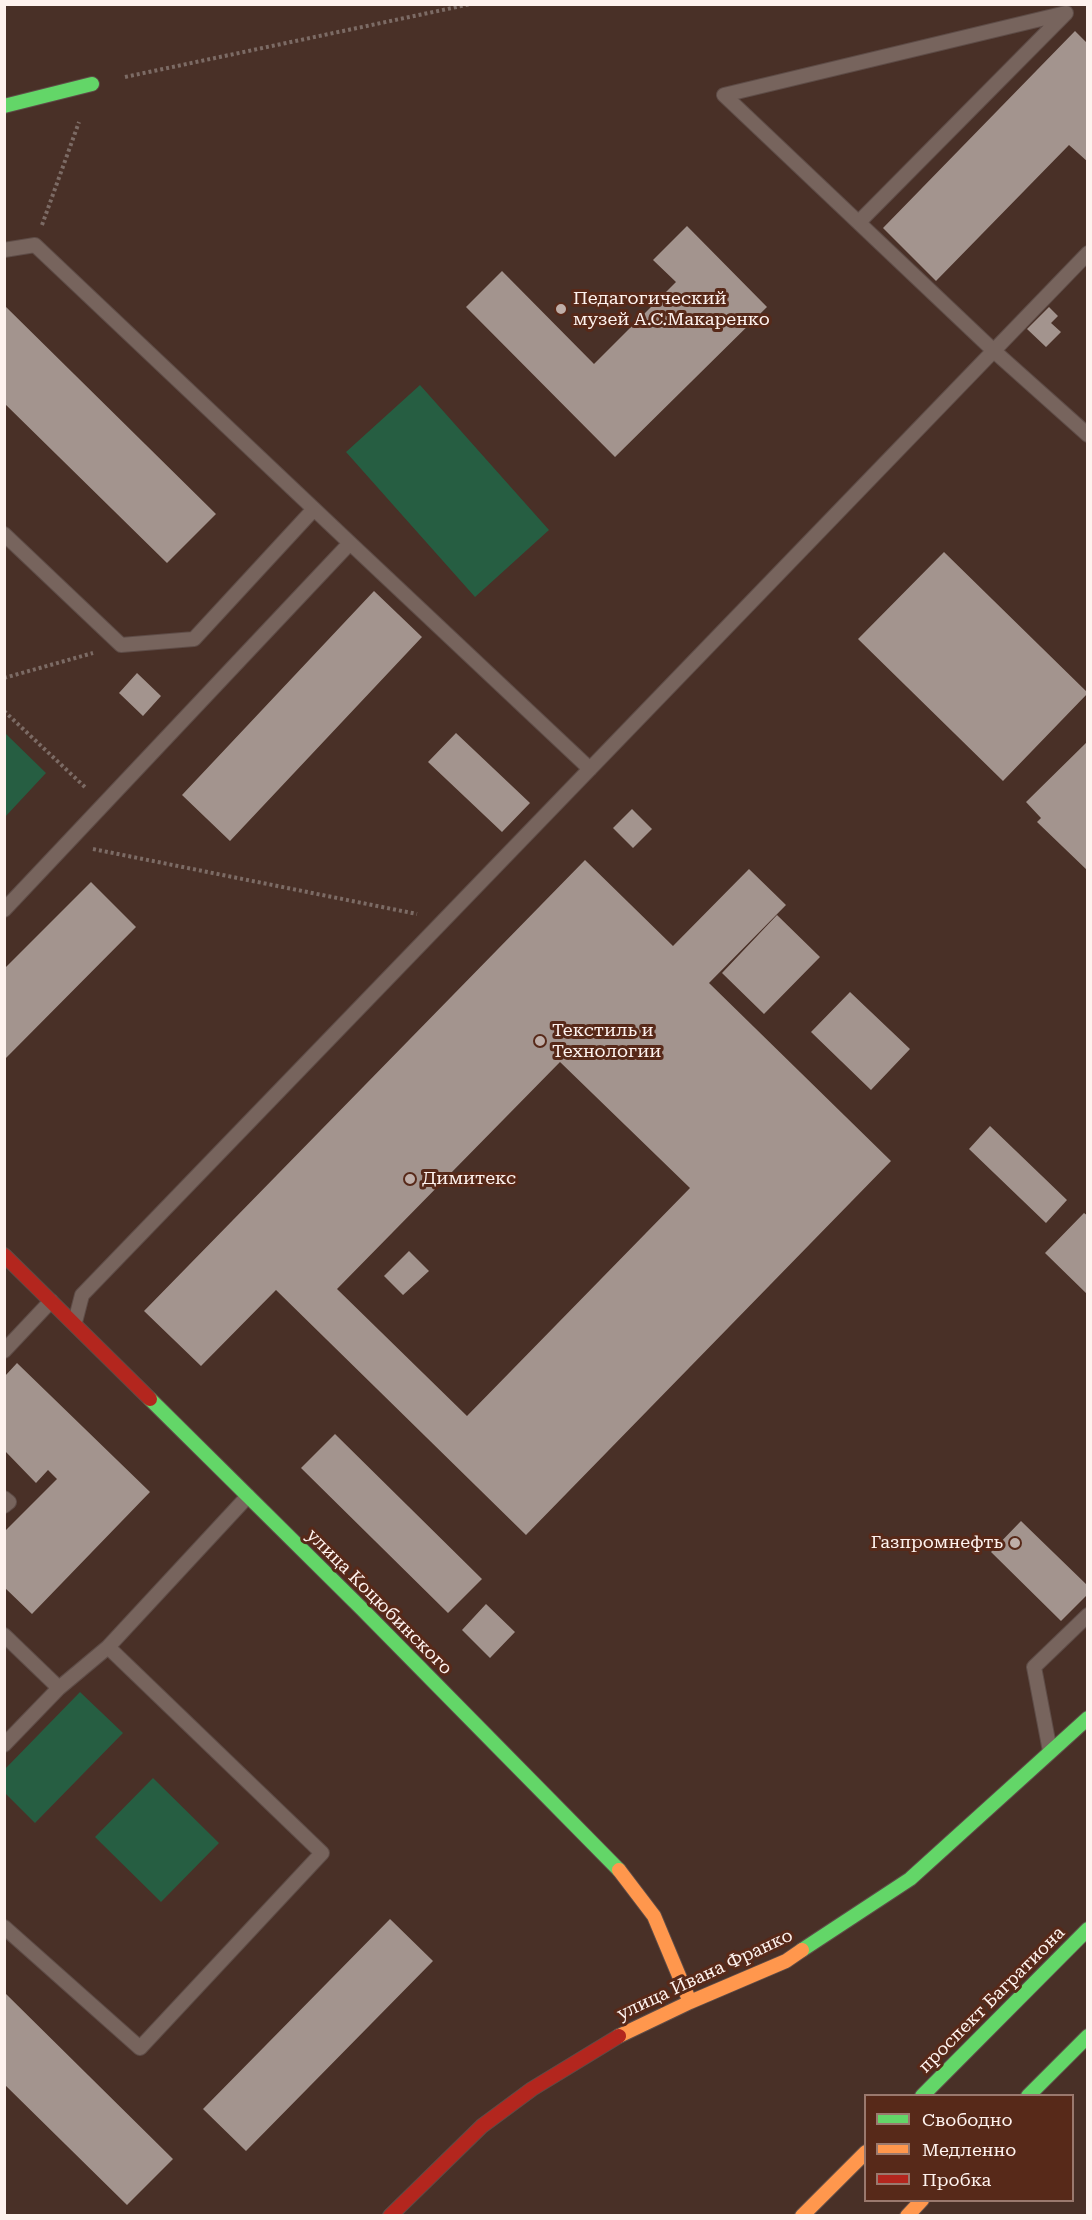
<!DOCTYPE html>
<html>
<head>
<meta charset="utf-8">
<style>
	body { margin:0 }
	#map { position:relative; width:1092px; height:2220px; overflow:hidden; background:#493027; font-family:"Roboto Serif",serif }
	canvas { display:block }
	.frame { position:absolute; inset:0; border:6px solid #fef2ee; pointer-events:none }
	.legend { position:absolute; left:864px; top:2094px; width:210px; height:108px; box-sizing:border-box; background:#572919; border:2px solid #9a796e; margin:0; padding:8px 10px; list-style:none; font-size:18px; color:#fef2ee }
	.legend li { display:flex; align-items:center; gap:12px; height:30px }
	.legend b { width:30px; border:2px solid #9a796e }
</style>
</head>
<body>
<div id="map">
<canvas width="1092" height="2220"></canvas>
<div class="frame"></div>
<ul class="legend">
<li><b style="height:8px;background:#63d668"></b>Свободно</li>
<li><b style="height:8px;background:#ff974d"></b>Медленно</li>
<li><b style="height:8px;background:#b3261e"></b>Пробка</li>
</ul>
</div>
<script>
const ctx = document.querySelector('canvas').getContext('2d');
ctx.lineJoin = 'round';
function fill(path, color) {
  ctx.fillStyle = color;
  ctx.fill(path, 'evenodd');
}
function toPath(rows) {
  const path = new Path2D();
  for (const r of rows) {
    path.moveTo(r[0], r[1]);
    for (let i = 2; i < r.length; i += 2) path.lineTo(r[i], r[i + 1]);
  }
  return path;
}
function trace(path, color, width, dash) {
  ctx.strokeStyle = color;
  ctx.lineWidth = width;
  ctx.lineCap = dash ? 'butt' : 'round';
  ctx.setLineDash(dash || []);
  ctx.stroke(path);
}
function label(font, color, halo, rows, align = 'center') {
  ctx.font = font + ' "Roboto Serif",serif';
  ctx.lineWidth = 6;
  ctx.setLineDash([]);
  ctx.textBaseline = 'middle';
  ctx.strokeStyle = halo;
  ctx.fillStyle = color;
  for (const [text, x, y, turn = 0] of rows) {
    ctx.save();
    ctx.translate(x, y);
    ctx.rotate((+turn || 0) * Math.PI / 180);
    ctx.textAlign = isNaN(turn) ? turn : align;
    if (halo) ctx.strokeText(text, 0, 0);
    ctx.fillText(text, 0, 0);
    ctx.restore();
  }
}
fill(toPath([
	[420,385,549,530,475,597,346,452],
	[5,733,46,773,5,817,4,817],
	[80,1692,123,1733,35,1823,5,1793,5,1769],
	[153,1778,219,1843,161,1902,95,1837]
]), '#265e42');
fill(toPath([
	[1075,31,1088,44,1088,162,1069,145,936,281,883,228],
	[687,226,767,307,615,457,466,307,502,271,594,364,676,282,653,260],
	[4,305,216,514,167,563,4,403],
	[1049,307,1058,316,1051,323,1061,332,1046,347,1027,329],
	[944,552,1088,693,1003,781,858,639],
	[374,591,422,637,230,841,182,795],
	[137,673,161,696,143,716,119,693],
	[456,733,530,803,502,832,428,762],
	[1088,741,1088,871,1037,822,1041,818,1026,802],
	[632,809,652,829,633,848,613,828],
	[585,860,673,946,749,869,786,905,709,983,891,1161,526,1535,276,1290,201,1366,144,1311],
	[560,1062,690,1188,467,1416,337,1289],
	[91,882,136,927,4,1060,4,969],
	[777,915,820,957,764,1014,722,973],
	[850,992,910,1049,871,1090,811,1032],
	[990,1126,1067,1200,1046,1223,969,1149],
	[1084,1213,1088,1216,1088,1295,1045,1253],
	[409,1251,429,1271,403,1295,384,1276],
	[17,1363,150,1492,32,1614,4,1587,4,1532,57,1479,48,1470,36,1483,5,1451,5,1376],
	[335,1434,482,1579,448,1613,301,1468],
	[1021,1521,1088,1586,1088,1594,1061,1621,991,1552],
	[486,1604,515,1632,490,1658,462,1630],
	[390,1919,433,1961,246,2151,203,2109],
	[4,1992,173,2159,127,2205,4,2084]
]), '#a3948e');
const lane = toPath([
	[859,222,1066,13,724,95,994,351,1088,435],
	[4,250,35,245,350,543],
	[4,534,121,645,194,639,314,509],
	[4,910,350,543,590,769],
	[75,1322,82,1295,1088,253],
	[4,1351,51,1301],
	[4,1498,9,1502,4,1506],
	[4,1635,59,1688],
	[4,1745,59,1688,108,1647],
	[1050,1751,1034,1667,1088,1615],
	[4,1927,140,2048,322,1853,108,1647,248,1496]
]);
const fast = toPath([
	[4,106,92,84],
	[150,1399,362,1609,619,1870],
	[802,1950,910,1879,1088,1718],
	[922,2096,1088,1929],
	[1028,2096,1088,2036]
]);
const slow = toPath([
	[619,1870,654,1916,690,2002],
	[619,2036,690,2002,786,1961,802,1950],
	[802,2216,866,2152],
	[907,2216,922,2200]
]);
const jam = toPath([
	[4,1255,150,1399],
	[390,2216,482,2126,532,2089,619,2036]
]);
trace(lane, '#5e4c47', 16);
trace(fast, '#5e4c47', 16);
trace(slow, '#5e4c47', 16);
trace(jam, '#5e4c47', 16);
trace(toPath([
	[125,77,471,4],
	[42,225,79,122],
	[4,678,93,653],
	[4,711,87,789],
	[93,849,417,914]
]), '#7c6b65', 4, [3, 3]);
trace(lane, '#77645d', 14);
trace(fast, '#63d668', 14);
trace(slow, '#ff974d', 14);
trace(jam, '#b3261e', 14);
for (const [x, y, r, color] of [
	[561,309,6,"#bfaea8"],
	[540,1041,6,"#bfaea8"],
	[410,1179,6,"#bfaea8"],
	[1015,1543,6,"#bfaea8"]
]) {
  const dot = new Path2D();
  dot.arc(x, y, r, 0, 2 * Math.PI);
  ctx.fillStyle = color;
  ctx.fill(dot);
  trace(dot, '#572919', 2);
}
label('18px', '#fef2ee', '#572919', [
	["Педагогический",573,299],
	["музей А.С.Макаренко",573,320],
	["Текстиль и",552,1031],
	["Технологии",552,1052],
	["Димитекс",422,1179],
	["Газпромнефть",1003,1543,"right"]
], 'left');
label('18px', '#fef2ee', '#572919', [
	["улица Коцюбинского",379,1602,45],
	["улица Ивана Франко",705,1975,-25],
	["проспект Багратиона",992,2000,-45]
]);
</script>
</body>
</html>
